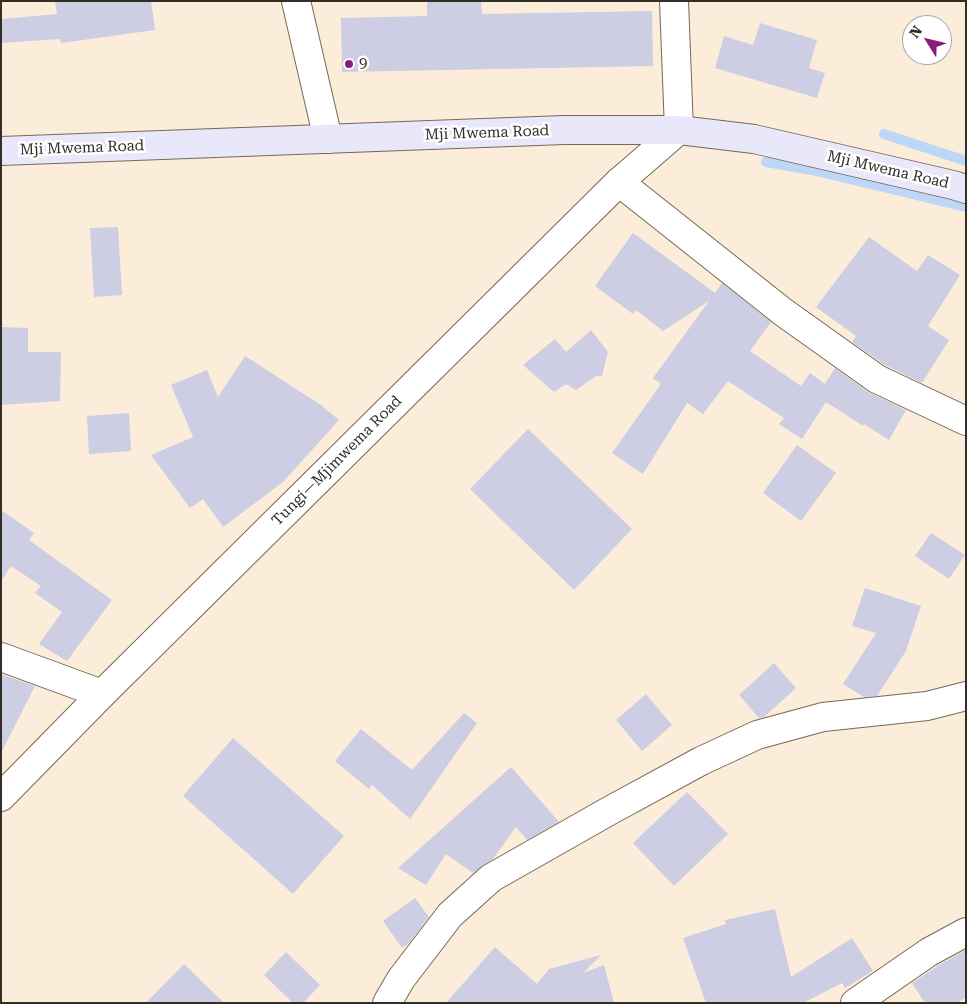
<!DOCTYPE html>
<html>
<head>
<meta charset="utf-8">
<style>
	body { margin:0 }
	#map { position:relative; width:967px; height:1004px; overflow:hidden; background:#fcedda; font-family:"Roboto Serif",serif }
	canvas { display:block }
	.frame { position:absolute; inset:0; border:2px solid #332e26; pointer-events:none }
	.north { position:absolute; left:902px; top:15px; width:50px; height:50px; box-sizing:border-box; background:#fff; border:1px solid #adaba8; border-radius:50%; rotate:306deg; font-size:14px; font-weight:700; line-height:20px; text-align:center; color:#332e26 }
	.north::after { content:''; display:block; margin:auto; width:18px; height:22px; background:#8c1a7c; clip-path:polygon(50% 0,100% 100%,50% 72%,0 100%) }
</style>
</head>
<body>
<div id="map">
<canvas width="967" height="1004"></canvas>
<div class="frame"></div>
<div class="north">N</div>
</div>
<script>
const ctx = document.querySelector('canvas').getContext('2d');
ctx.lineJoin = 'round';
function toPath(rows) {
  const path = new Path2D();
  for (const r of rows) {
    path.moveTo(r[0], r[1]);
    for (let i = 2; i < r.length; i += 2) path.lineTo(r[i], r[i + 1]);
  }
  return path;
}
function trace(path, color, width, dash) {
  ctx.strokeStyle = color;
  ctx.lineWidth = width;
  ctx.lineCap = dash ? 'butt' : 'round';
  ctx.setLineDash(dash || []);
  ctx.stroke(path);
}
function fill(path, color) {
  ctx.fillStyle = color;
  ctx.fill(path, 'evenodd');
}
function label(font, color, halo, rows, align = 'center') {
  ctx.font = font + ' "Roboto Serif",serif';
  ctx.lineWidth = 5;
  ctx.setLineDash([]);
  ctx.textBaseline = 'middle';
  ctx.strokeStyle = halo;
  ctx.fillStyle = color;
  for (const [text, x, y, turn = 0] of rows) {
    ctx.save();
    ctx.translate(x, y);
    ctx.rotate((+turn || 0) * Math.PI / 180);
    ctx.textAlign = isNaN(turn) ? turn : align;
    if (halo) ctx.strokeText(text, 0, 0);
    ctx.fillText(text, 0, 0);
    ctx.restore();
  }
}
trace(toPath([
	[884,134,966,161],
	[766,162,812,170,966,207]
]), '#bfd7f7', 10);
fill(toPath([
	[55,1,151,1,155,30,61,43,60,39,1,43,1,19,57,14],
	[427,1,481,1,482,14,652,11,653,66,342,72,341,18,427,16],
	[760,23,817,40,809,68,825,73,817,98,715,68,724,36,753,45],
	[118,227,122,295,94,297,90,228],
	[633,233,715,293,722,283,771,322,750,351,801,386,810,373,825,384,835,368,868,392,906,410,889,440,864,424,863,426,826,402,802,439,779,424,784,418,728,381,703,414,687,403,643,474,612,453,661,384,653,378,709,301,663,331,636,310,633,314,595,286],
	[869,237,917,271,928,255,960,275,928,326,949,340,922,383,885,365,852,342,856,336,816,307],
	[1,327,28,328,28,352,61,352,60,401,1,405],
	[591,330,608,352,602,376,596,376,576,390,566,384,554,392,523,365,555,339,566,352],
	[245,356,321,405,339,420,283,482,223,527,203,499,190,508,151,455,193,437,171,385,207,370,218,397],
	[129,413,131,451,89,454,87,416],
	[528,429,632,529,574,590,470,489],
	[797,445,836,473,801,521,763,493],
	[1,510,34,533,29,540,112,600,67,661,39,644,62,612,35,593,41,586,11,566,1,581],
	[931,533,965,555,949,579,915,556],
	[865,588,921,606,906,651,877,696,864,697,843,684,876,633,852,626],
	[774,663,796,688,764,717,759,718,739,695],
	[1,674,35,686,1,753],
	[646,694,672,725,642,751,616,720],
	[464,713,477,723,410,819,372,785,369,789,335,761,361,729,412,770],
	[233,738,344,836,293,894,183,796],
	[511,767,559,822,527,840,516,827,492,860,473,873,446,854,426,885,398,868],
	[687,792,728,834,674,886,633,843],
	[415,898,429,917,410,942,402,948,383,921],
	[775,909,791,977,852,938,873,971,845,988,842,983,803,1003,706,1003,683,938,726,924,725,920],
	[495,947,537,984,549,969,601,955,583,973,604,965,614,1003,446,1003],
	[966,950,966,997,957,1003,925,1003,912,983,939,965],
	[286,952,320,985,303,1003,293,1003,264,975],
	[184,964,224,1003,146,1003]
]), '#cdcde3');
const minor = toPath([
	[296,1,328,139],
	[674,1,679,130],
	[619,182,783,312,877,379,966,421],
	[1,657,102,694],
	[387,1003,401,979,450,915,491,878,609,811,701,761,757,735,823,717,927,706,966,696],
	[855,1003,929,952,966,932]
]);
const tertiary = toPath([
	[1,797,102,694,619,182,679,130]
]);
const secondary = toPath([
	[1,151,564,130,679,130,754,139,953,185,966,189]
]);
trace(minor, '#756958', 30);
trace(tertiary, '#756958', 30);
trace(secondary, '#756958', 30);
trace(minor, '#fff', 28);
trace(tertiary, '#fff', 28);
trace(secondary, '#e9e8fb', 28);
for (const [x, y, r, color] of [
	[349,64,5,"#8c1a7c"]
]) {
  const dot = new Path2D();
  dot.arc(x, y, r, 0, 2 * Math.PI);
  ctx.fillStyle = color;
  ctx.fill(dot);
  trace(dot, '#fff', 2);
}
label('15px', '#332e26', '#fff', [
	["9",359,64]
], 'left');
label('15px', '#332e26', '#fff', [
	["Mji Mwema Road",487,133,-2],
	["Mji Mwema Road",82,148,-2],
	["Mji Mwema Road",888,170,13],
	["Tungi—Mjimwema Road",337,461,-45]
]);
</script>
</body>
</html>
